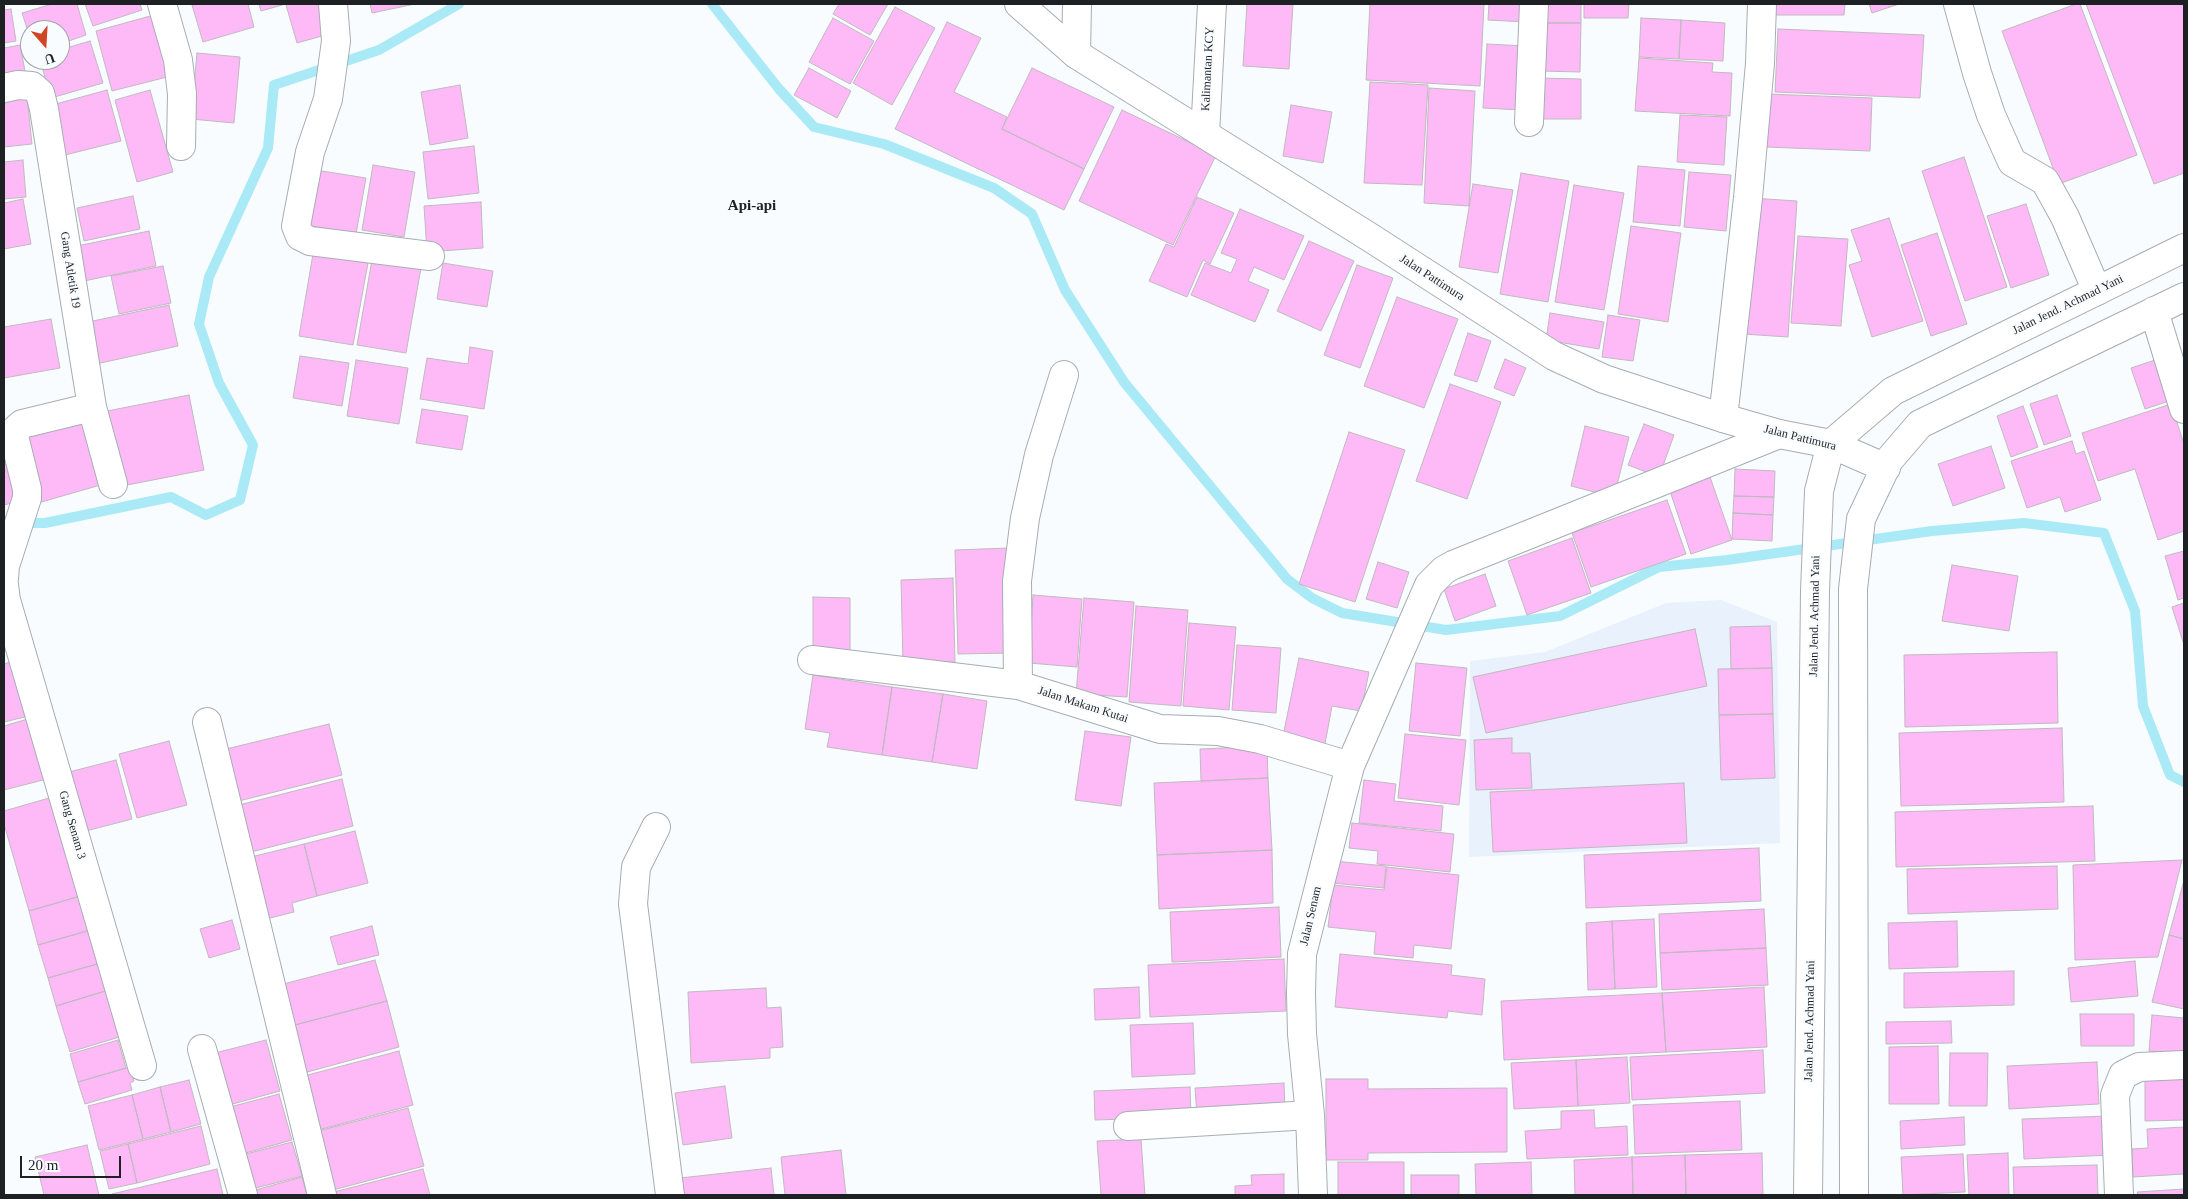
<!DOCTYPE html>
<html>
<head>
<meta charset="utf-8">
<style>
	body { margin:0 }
	#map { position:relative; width:2188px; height:1199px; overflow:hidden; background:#f9fcff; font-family:Georgia,serif }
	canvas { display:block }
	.frame { position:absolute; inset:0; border:5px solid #1e2123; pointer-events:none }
	.north { position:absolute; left:20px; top:20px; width:50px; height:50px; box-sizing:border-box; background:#f9fcff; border:1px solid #a1a4a7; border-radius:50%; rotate:161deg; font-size:14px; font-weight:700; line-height:20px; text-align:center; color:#1e2123 }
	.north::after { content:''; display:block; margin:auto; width:18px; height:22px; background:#d04624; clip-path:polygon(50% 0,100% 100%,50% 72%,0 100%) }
	.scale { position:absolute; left:20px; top:1156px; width:101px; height:22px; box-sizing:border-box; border:2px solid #1e2123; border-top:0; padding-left:6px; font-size:15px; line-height:18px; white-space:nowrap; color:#1e2123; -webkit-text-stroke:4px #f9fcff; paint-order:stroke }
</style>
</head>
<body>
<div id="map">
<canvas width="2188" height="1199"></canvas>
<div class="frame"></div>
<div class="north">U</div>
<div class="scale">20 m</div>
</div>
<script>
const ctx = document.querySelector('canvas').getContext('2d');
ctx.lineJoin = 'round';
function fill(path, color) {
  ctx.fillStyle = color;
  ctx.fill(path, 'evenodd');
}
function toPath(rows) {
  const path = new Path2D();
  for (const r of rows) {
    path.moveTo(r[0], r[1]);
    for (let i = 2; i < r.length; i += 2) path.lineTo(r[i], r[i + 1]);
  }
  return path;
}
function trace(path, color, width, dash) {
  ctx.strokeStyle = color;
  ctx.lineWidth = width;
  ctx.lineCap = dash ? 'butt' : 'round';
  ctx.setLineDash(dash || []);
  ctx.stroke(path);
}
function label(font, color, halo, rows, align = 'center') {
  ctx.font = font + ' Georgia,serif';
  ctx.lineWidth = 4.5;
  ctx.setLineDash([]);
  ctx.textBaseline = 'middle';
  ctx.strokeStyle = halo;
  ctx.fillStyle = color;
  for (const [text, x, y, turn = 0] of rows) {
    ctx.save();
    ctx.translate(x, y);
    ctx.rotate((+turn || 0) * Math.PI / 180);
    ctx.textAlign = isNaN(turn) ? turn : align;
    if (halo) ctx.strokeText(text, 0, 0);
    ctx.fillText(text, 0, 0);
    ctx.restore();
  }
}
fill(toPath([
	[1721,600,1777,622,1780,843,1469,857,1470,661,1545,652,1666,603]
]), '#e8f1fc');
trace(toPath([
	[712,4,779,89,814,127,884,144,994,188,1032,214,1065,290,1124,382,1287,579,1312,598,1342,613,1446,630,1560,616,1659,567,1727,560,1932,531,2024,523,2104,533,2135,611,2143,706,2170,775,2184,782],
	[4,523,45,523,171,497,206,515,240,500,253,445,219,383,199,324,209,277,268,148,274,85,379,50,459,4]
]), '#aaeaf7', 10);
const building = toPath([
	[52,4,77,4,86,35,60,44,60,30,30,30,30,37,22,13,52,4],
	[85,4,140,4,142,10,93,26,85,4],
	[198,4,248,4,254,27,203,42,192,5,198,4],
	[259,4,286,4,261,11,259,4],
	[291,4,320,4,329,34,297,43,286,5,291,4],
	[370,4,415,4,372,13,370,4],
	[839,4,888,4,870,35,833,14,839,4],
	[1247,4,1293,4,1289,69,1243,66,1247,4],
	[1370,4,1484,4,1480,86,1366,80,1370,4],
	[1489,4,1527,4,1526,22,1488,20,1489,4],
	[1542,4,1581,4,1581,23,1541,23,1542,4],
	[1584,4,1629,4,1628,18,1584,18,1584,4],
	[1769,4,1845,4,1844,15,1769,15,1769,4],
	[1869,4,1899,4,1872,13,1869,4],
	[2076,4,2080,4,2137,155,2059,184,2002,31,2076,4],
	[2086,4,2184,4,2184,173,2154,184,2086,4],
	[895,7,935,28,892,105,853,83,895,7],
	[11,9,16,41,4,43,4,10,11,9],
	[154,15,171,76,112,91,96,31,154,15],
	[833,18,874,41,850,84,809,62,833,18],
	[1641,18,1681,20,1679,59,1639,57,1641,18],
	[1681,20,1725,23,1723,61,1679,59,1681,20],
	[947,22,981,38,954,92,1007,117,1002,129,1084,169,1064,210,895,129,947,22],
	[1541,23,1581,23,1580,72,1540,71,1541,23],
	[1778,29,1924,35,1920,98,1775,92,1778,29],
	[90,41,103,83,51,98,40,60,60,60,60,50,90,41],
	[1487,44,1525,46,1521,110,1483,108,1487,44],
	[20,45,26,76,4,80,4,48,20,45],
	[197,53,240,57,234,123,191,119,197,53],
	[1639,58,1713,63,1712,72,1732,73,1730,116,1635,111,1639,58],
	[809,68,851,91,837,118,794,95,809,68],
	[1032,68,1114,107,1084,169,1002,129,1032,68],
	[1539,78,1581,79,1581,119,1538,119,1539,78],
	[1370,82,1428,85,1422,185,1364,183,1370,82],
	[460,85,468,138,430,145,421,92,460,85],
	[1429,88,1475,91,1469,206,1424,203,1429,88],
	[107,90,121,141,65,155,52,105,107,90],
	[150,90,173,172,137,182,115,100,150,90],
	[1768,94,1872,98,1870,151,1766,147,1768,94],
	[27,96,32,144,4,147,4,98,27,96],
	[1291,105,1332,112,1323,163,1283,156,1291,105],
	[1122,110,1216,155,1173,245,1079,201,1122,110],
	[1680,115,1727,117,1724,165,1677,162,1680,115],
	[474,146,479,193,428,199,423,152,474,146],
	[1964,157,2007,287,1965,301,1922,171,1964,157],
	[23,160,26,197,4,199,4,162,23,160],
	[373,165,415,172,404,237,362,230,373,165],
	[1638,166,1685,170,1680,226,1633,222,1638,166],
	[316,170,366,178,356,234,306,225,316,170],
	[1689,172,1731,175,1726,231,1684,227,1689,172],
	[1521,173,1569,181,1548,302,1500,294,1521,173],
	[1473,184,1513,190,1498,273,1459,267,1473,184],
	[1574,185,1624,193,1604,310,1555,302,1574,185],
	[133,196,140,229,84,241,77,208,133,196],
	[1197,197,1234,213,1210,264,1203,260,1187,297,1149,281,1166,244,1174,247,1197,197],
	[1752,198,1797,201,1788,337,1743,334,1752,198],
	[23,199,31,244,4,249,4,203,23,199],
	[481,202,483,248,427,252,424,206,481,202],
	[2026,204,2049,275,2011,288,1987,216,2026,204],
	[1240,209,1304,236,1284,280,1254,267,1248,281,1269,290,1255,322,1191,295,1205,263,1231,273,1237,259,1221,253,1240,209],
	[1889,218,1923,321,1872,337,1849,265,1862,261,1851,230,1889,218],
	[1631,226,1681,233,1668,322,1618,314,1631,226],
	[149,231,156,266,84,281,77,246,149,231],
	[1937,233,1967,324,1931,336,1901,245,1937,233],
	[1798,236,1848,239,1841,326,1791,323,1798,236],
	[1309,241,1354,261,1321,331,1277,311,1309,241],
	[313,254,368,263,353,345,299,336,313,254],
	[372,260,421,268,406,353,357,345,372,260],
	[443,263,493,271,487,307,437,299,443,263],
	[1357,265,1393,278,1360,368,1324,355,1357,265],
	[163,266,171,303,119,314,111,276,163,266],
	[1397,297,1458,319,1424,408,1364,386,1397,297],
	[169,305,178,346,96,364,88,322,169,305],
	[1550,313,1604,322,1599,349,1546,340,1550,313],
	[1608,315,1640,320,1633,361,1602,357,1608,315],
	[51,319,60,368,4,378,4,327,51,319],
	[1468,333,1491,341,1477,382,1454,375,1468,333],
	[470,347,493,351,484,409,420,399,427,358,468,364,470,347],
	[300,356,349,363,342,406,293,398,300,356],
	[1505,359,1526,368,1514,396,1494,388,1505,359],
	[2158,359,2172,400,2145,409,2131,368,2158,359],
	[356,360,408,368,399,424,347,416,356,360],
	[1450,384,1501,402,1467,499,1416,481,1450,384],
	[189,395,204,470,122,486,107,411,189,395],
	[2057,395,2071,436,2044,445,2030,404,2057,395],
	[2171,404,2184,444,2184,531,2158,540,2135,469,2098,481,2082,433,2171,404],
	[2023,406,2038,447,2011,457,1997,416,2023,406],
	[422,409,468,416,462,450,416,443,422,409],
	[84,416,104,484,38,503,18,435,84,416],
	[1644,424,1674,435,1659,477,1628,465,1644,424],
	[1585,426,1629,437,1614,497,1571,486,1585,426],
	[1349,432,1405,450,1355,602,1299,584,1349,432],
	[2072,441,2076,454,2084,451,2101,500,2065,512,2060,497,2027,508,2011,461,2072,441],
	[1991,446,2005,488,1953,506,1938,464,1991,446],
	[12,463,23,500,4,505,4,465,12,463],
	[1735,469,1775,471,1774,497,1734,496,1735,469],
	[1710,477,1732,540,1691,554,1670,491,1710,477],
	[1734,496,1774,497,1773,515,1733,513,1734,496],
	[1667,500,1686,554,1591,587,1572,533,1667,500],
	[1733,513,1773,515,1772,541,1732,539,1733,513],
	[1572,538,1591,593,1527,615,1508,561,1572,538],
	[1009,548,1011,653,958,654,955,550,1009,548],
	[2184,551,2184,598,2178,600,2165,556,2184,551],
	[1378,562,1409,572,1397,608,1366,599,1378,562],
	[1952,565,2018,576,2009,631,1942,621,1952,565],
	[1485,574,1496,606,1455,621,1444,589,1485,574],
	[953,578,955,662,903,663,901,580,953,578],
	[1033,595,1082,599,1077,667,1029,663,1033,595],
	[813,597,850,598,850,651,813,651,813,597],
	[1084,598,1134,602,1127,697,1076,694,1084,598],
	[2184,603,2184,645,2172,607,2184,603],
	[1136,606,1188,610,1181,706,1129,702,1136,606],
	[1189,623,1236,627,1229,710,1183,706,1189,623],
	[1770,626,1772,668,1731,669,1730,627,1770,626],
	[1695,629,1707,686,1486,733,1473,677,1695,629],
	[1237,645,1281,648,1276,713,1232,710,1237,645],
	[2057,652,2058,723,1905,727,1904,655,2057,652],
	[1299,658,1369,672,1361,711,1332,706,1325,744,1283,736,1299,658],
	[10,662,25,717,4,722,4,664,10,662],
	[1416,663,1467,668,1460,736,1409,731,1416,663],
	[1772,668,1773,714,1719,715,1718,669,1772,668],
	[813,675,892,687,882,755,827,747,830,733,805,729,813,675],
	[892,687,943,694,932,762,882,755,892,687],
	[943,694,987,701,977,769,932,762,943,694],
	[1773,714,1775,778,1721,780,1719,715,1773,714],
	[31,718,47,779,4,790,4,726,31,718],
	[329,724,342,775,235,802,222,750,329,724],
	[2062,728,2064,802,1901,806,1899,733,2062,728],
	[1085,731,1131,737,1121,806,1075,800,1085,731],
	[1405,734,1466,740,1459,805,1398,798,1405,734],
	[1512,738,1512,753,1530,753,1532,788,1476,790,1474,740,1512,738],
	[169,741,187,805,137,818,119,754,169,741],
	[1267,746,1268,778,1201,781,1200,749,1267,746],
	[116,760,132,819,82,832,65,773,116,760],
	[1268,778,1272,850,1157,855,1154,783,1268,778],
	[342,779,353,826,247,853,235,806,342,779],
	[1364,780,1396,784,1394,801,1443,806,1441,831,1359,823,1364,780],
	[1684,783,1687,843,1493,852,1490,792,1684,783],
	[56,796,84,895,29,911,4,824,4,811,56,796],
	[2093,806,2095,861,1896,867,1895,812,2093,806],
	[1352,823,1454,834,1450,872,1377,864,1378,851,1349,848,1352,823],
	[355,831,368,883,317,896,304,844,355,831],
	[304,844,317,896,292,903,294,912,262,920,247,858,304,844],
	[1759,848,1761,901,1586,908,1584,855,1759,848],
	[1272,850,1273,903,1159,909,1157,855,1272,850],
	[2182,860,2158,957,2075,960,2073,865,2182,860],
	[1334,861,1386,866,1384,888,1332,883,1334,861],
	[2057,866,2058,909,1908,914,1907,869,2057,866],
	[1387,867,1459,875,1451,949,1414,945,1413,958,1374,954,1376,932,1328,927,1333,885,1384,890,1387,867],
	[2183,884,2184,885,2184,939,2169,935,2183,884],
	[84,895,94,929,38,945,29,911,84,895],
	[1279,907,1281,957,1172,962,1170,912,1279,907],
	[1764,909,1766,948,1660,953,1659,914,1764,909],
	[1654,919,1657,987,1615,989,1612,921,1654,919],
	[232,920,240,949,209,958,200,929,232,920],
	[1612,921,1615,989,1588,990,1586,923,1612,921],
	[1957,921,1958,967,1889,969,1888,923,1957,921],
	[372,926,379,955,338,965,330,937,372,926],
	[94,929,104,962,48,978,38,945,94,929],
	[2169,935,2184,939,2184,1009,2152,1002,2169,935],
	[1766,948,1768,985,1662,990,1660,953,1766,948],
	[1340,954,1452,965,1451,975,1485,979,1482,1015,1448,1011,1447,1018,1335,1007,1340,954],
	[1284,959,1286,1011,1150,1017,1148,965,1284,959],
	[375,960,387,1001,287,1027,276,986,375,960],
	[2135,961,2138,996,2071,1002,2068,968,2135,961],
	[104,962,112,989,56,1006,48,978,104,962],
	[2014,971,2014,1005,1904,1008,1904,973,2014,971],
	[1139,987,1140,1018,1095,1020,1094,989,1139,987],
	[1764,987,1767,1047,1666,1052,1662,993,1764,987],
	[766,988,767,1008,781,1007,783,1047,770,1048,770,1058,691,1063,688,992,766,988],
	[112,989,126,1035,70,1052,56,1006,112,989],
	[1662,993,1666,1052,1504,1060,1501,1001,1662,993],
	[387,1001,399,1047,300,1074,287,1027,387,1001],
	[2080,1014,2134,1014,2134,1046,2081,1046,2080,1014],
	[2152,1015,2184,1018,2184,1054,2149,1051,2152,1015],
	[1951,1021,1952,1043,1886,1044,1886,1022,1951,1021],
	[1193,1023,1195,1074,1132,1077,1130,1025,1193,1023],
	[118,1040,126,1068,78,1082,70,1054,118,1040],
	[266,1040,280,1091,229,1105,215,1053,266,1040],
	[1938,1046,1939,1104,1889,1104,1889,1047,1938,1046],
	[1763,1050,1765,1093,1632,1100,1630,1057,1763,1050],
	[399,1051,413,1105,314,1131,300,1077,399,1051],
	[1950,1053,1988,1053,1987,1106,1949,1106,1950,1053],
	[1627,1057,1630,1103,1578,1106,1576,1060,1627,1057],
	[1576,1060,1578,1106,1514,1109,1511,1063,1576,1060],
	[2097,1062,2099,1104,2009,1109,2007,1066,2097,1062],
	[130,1067,134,1081,130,1083,132,1090,85,1104,78,1082,130,1067],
	[1326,1079,1368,1079,1368,1089,1507,1088,1507,1152,1368,1153,1368,1160,1326,1160,1326,1079],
	[2184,1079,2184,1120,2145,1121,2145,1080,2184,1079],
	[189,1080,201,1124,171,1132,160,1087,189,1080],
	[1284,1083,1285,1111,1197,1116,1195,1088,1284,1083],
	[725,1086,732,1138,683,1145,675,1093,725,1086],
	[160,1087,171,1132,143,1139,132,1095,160,1087],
	[1190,1087,1191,1117,1095,1120,1094,1091,1190,1087],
	[279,1094,292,1140,242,1154,230,1107,279,1094],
	[132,1095,143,1139,99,1150,88,1106,132,1095],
	[1740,1101,1742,1150,1635,1154,1633,1105,1740,1101],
	[408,1108,424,1166,329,1191,314,1132,408,1108],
	[1594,1110,1595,1128,1627,1126,1628,1155,1527,1159,1525,1131,1561,1129,1561,1111,1594,1110],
	[2109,1116,2111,1155,2024,1159,2022,1119,2109,1116],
	[1964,1117,1965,1145,1901,1149,1900,1121,1964,1117],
	[201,1126,210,1164,137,1183,128,1144,201,1126],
	[2184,1127,2184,1174,2133,1177,2132,1149,2148,1148,2147,1129,2184,1127],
	[1141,1139,1145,1195,1101,1195,1097,1141,1141,1139],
	[292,1142,302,1176,252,1189,242,1155,292,1142],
	[128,1144,137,1183,109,1189,100,1151,128,1144],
	[87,1145,99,1195,44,1195,35,1157,87,1145],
	[841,1150,846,1195,785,1195,781,1157,841,1150],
	[1762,1153,1763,1195,1686,1195,1685,1155,1762,1153],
	[2008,1153,2009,1195,1969,1195,1967,1155,2008,1153],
	[1963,1154,1965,1192,1903,1195,1901,1157,1963,1154],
	[1685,1155,1686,1195,1633,1195,1632,1157,1685,1155],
	[1632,1157,1633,1195,1575,1195,1574,1160,1632,1157],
	[1338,1162,1404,1162,1404,1195,1338,1195,1338,1162],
	[1531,1162,1532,1195,1476,1195,1475,1164,1531,1162],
	[2097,1165,2098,1195,2014,1195,2013,1167,2097,1165],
	[771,1168,774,1195,682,1195,680,1178,771,1168],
	[217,1169,223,1195,112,1195,112,1194,217,1169],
	[423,1169,430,1195,330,1195,330,1193,423,1169],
	[1284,1174,1284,1195,1235,1195,1235,1186,1252,1185,1251,1175,1284,1174],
	[1411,1175,1459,1175,1459,1195,1411,1195,1411,1175],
	[302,1177,307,1195,253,1195,252,1191,302,1177],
	[2184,1189,2184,1195,2138,1195,2137,1192,2184,1189]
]);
fill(building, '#febaf7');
trace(building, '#c0b9bf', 1);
const minor = toPath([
	[162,4,178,60,182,94,181,146],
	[333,4,336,41,328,99,310,152,296,226,300,236,310,241,430,256],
	[1958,4,1977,73,1991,115,2012,162,2045,181,2065,217,2097,291],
	[1076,54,1077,4],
	[4,88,18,85,32,86,40,93,44,109,92,407,113,484],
	[1529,122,1534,4],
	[1205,134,1212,4],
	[2154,311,2184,409],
	[1723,418,1748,198,1760,63,1762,4],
	[4,579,5,566,27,498,27,489,13,432,22,424,92,407],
	[4,585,6,600,142,1066],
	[812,660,1018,685,1160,729,1218,731,1260,739,1350,766],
	[1018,685,1017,581,1025,518,1039,455,1064,375],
	[207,722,322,1195],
	[656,827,636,867,633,904,670,1195],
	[202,1049,243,1195],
	[1128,1126,1310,1115],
	[1313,1195,1310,1115,1302,1034,1301,993,1302,954,1350,766,1429,585,1444,570,1453,565,1779,434],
	[2119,1195,2115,1095,2123,1075,2139,1067,2184,1065]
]);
const tertiary = toPath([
	[1019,4,1076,54,1371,238,1554,356,1604,379,1723,418,1779,434,1831,444,1886,468],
	[1808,1195,1815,591,1819,491,1831,444,1893,391,2184,248],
	[1854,1195,1853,589,1861,519,1889,460,1920,424,2184,297]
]);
trace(minor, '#a7adb4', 30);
trace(tertiary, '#a7adb4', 30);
trace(minor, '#fff', 28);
trace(tertiary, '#fff', 28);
label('12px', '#1e2123', '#f9fcff', [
	["Kalimantan KCY",1208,69,-87],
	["Gang Atletik 19",70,270,81],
	["Jalan Pattimura",1432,278,33],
	["Jalan Jend. Achmad Yani",2068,305,-26],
	["Jalan Pattimura",1800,438,14],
	["Jalan Jend. Achmad Yani",1815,616,-89],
	["Jalan Makam Kutai",1083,705,18],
	["Gang Senam 3",72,825,74],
	["Jalan Senam",1311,916,-77],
	["Jalan Jend. Achmad Yani",1810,1021,-89]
]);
label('bold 15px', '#1e2123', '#f9fcff', [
	["Api-api",752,206]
]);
</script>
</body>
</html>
